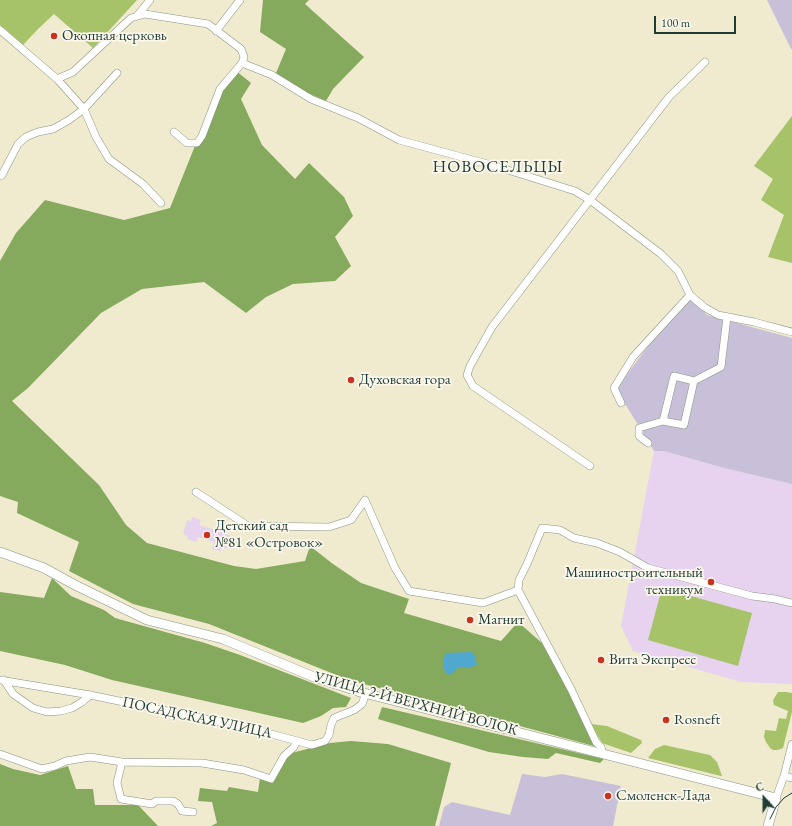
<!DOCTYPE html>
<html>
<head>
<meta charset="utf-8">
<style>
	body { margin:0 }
	#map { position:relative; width:792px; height:826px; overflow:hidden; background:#f0eacf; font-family:"EB Garamond",serif }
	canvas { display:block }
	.north { position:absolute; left:744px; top:778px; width:40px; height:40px; -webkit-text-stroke:3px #fbf7ec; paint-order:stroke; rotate:339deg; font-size:11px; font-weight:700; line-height:16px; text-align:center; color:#1f3d34 }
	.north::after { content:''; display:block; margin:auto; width:14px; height:18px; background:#1f3d34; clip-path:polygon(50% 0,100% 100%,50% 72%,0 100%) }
	.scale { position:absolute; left:654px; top:16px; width:82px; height:18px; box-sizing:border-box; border:2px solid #1f3d34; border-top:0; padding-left:5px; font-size:12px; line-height:14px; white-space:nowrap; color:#1f3d34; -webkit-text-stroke:3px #fbf7ec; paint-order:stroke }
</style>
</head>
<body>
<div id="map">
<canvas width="792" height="826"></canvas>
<div class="north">С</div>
<div class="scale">100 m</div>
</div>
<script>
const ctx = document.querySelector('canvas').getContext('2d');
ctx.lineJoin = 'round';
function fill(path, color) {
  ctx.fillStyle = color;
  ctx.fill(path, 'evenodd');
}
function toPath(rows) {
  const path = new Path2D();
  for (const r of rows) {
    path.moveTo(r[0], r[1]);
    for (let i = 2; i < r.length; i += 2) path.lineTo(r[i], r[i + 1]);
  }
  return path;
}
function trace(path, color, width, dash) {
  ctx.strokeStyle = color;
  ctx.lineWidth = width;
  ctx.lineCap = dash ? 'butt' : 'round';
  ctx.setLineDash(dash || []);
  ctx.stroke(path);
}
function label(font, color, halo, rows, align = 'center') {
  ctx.font = font + ' "EB Garamond",serif';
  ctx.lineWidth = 3.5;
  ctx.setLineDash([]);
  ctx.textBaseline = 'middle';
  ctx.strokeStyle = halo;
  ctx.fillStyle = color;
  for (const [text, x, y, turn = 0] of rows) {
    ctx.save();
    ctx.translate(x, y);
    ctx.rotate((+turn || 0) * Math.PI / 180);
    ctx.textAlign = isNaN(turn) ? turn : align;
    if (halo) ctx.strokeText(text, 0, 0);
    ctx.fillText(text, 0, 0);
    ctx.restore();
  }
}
fill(toPath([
	[654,451,664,451,724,468,792,484,792,684,741,682,633,651,621,626],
	[192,517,201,520,199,525,219,531,220,527,228,529,226,534,230,535,226,549,222,548,221,551,212,549,214,542,198,537,196,542,187,539,188,536,183,534,187,520,191,521]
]), '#e7d2ef');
fill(toPath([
	[767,0,792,0,792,50,790,47],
	[694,300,707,315,792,338,792,484,724,468,664,451,654,451,616,389,682,301],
	[522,774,545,777,562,774,621,786,613,826,439,826,444,807,452,802,510,815]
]), '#c8bfd8');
fill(toPath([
	[0,0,137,0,93,48,54,14,37,30,23,45,0,25],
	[792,116,792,263,768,257,784,215,761,200,773,179,754,166],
	[662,588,752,613,738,666,648,640],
	[778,692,786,692,792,693,792,712,783,748,778,750,773,750,770,748,766,742,764,737,765,730,776,731,779,718,786,719,788,711,774,705,773,700],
	[591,724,607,726,641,740,642,743,631,753,602,743],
	[664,745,710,755,717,762,722,776,721,776,648,758,655,749]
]), '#a7c369');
fill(toPath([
	[263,0,309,0,305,4,364,57,333,89,326,101,274,78,286,49,260,32],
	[235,70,251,83,241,99,262,145,295,179,309,163,344,197,353,216,335,237,351,266,335,281,293,284,266,297,246,313,204,282,142,289,101,313,28,388,12,401,99,485,126,525,147,543,234,566,256,569,305,561,310,546,333,564,361,583,409,599,404,613,501,641,518,622,542,643,560,672,594,746,349,680,209,624,133,604,69,571,79,542,17,513,18,502,0,496,0,261,16,233,45,200,124,220,170,208,219,86],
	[52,578,71,596,104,610,115,618,205,643,240,655,351,698,346,707,333,708,321,716,303,723,112,680,65,665,0,651,0,592,44,598],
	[382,707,604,759,600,763,556,753,548,759,523,757,489,752,378,719],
	[351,741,388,744,451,763,435,826,211,826,217,823,212,802,198,801,200,788,227,791,229,787,258,792,260,778,273,783,288,754,330,743],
	[0,764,13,769,40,775,68,766,76,789,93,789,95,805,138,805,158,826,0,826]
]), '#85a95d');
fill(toPath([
	[472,652,475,656,477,665,467,668,459,667,450,675,446,673,443,667,445,653]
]), '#51a8ce');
const minor = toPath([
	[137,16,150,0],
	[0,30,57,79,84,109,96,137,109,159,143,184,161,203],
	[216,31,240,0],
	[242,63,272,75,311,99,358,118,399,140,495,166,575,191,590,200,661,254,678,271,690,295],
	[57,79,73,72,131,18,145,14,208,24,241,49,244,57,242,63,220,89,202,136,197,143,187,143,174,132],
	[0,176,2,175,18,144,26,137,38,132,53,129,69,120,84,109,117,73],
	[621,403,614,388,633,357,690,295,704,307,718,315,754,322,792,332],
	[663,421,684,425,694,381],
	[648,443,639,436,639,428,663,421,674,376,694,381,721,367,727,317],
	[590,466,473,386,467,375,470,366,492,327,669,97,705,62],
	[196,492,248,526,329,527,351,520,365,500,395,568,409,591,483,603,518,590],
	[0,680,90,695,249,728,312,745,325,741,329,735,331,725,334,718,354,710,362,704,366,693],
	[4,680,13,694,33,708,47,712,61,711,72,708,82,702,90,695],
	[0,754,42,769,55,766,66,761,90,757,122,762,202,763,244,770,271,779,284,756,294,747,296,742],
	[603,754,601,747,596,742,571,689,518,590,519,580,527,564,542,528,560,530,574,538,597,543,620,552,648,568,752,596,775,599,792,603],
	[122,762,117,783,121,799,152,804,156,801,173,801,178,804,182,811,193,812],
	[784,776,792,778],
	[776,798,784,776,792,744]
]);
const major = toPath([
	[0,552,44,568,75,585,147,620,223,639,314,677,360,692,776,798,768,826]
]);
trace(minor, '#889482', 8);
trace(major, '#889482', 10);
trace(minor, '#fff', 7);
trace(major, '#fff', 9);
trace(toPath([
	[770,819,776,807,784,798,792,793]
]), '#1f3d34', 1);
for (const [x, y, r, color] of [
	[54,36,4,"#c8321e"],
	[351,380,4,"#c8321e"],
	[207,535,4,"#c8321e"],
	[711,582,4,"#c8321e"],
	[470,620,4,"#c8321e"],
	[601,660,4,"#c8321e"],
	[666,720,4,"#c8321e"],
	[608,796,4,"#c8321e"]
]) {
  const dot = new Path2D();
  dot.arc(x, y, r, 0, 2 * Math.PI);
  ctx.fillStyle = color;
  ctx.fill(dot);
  trace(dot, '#fbf7ec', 1.5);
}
label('15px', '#1f3d34', '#fbf7ec', [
	["Окопная церковь",62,36],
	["Духовская гора",359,380],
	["Детский сад",215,526],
	["№81 «Островок»",215,543],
	["Машиностроительный",703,573,"right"],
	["техникум",703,590,"right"],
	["Магнит",478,620],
	["Вита Экспресс",609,660],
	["Rosneft",674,720],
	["Смоленск-Лада",616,796]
], 'left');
label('15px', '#1f3d34', '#fbf7ec', [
	["УЛИЦА 2-Й ВЕРХНИЙ ВОЛОК",416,704,15],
	["ПОСАДСКАЯ УЛИЦА",197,718,12]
]);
ctx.letterSpacing = '1px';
label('17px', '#1f3d34', '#fbf7ec', [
	["НОВОСЕЛЬЦЫ",498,167]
]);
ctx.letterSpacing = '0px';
</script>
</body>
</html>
